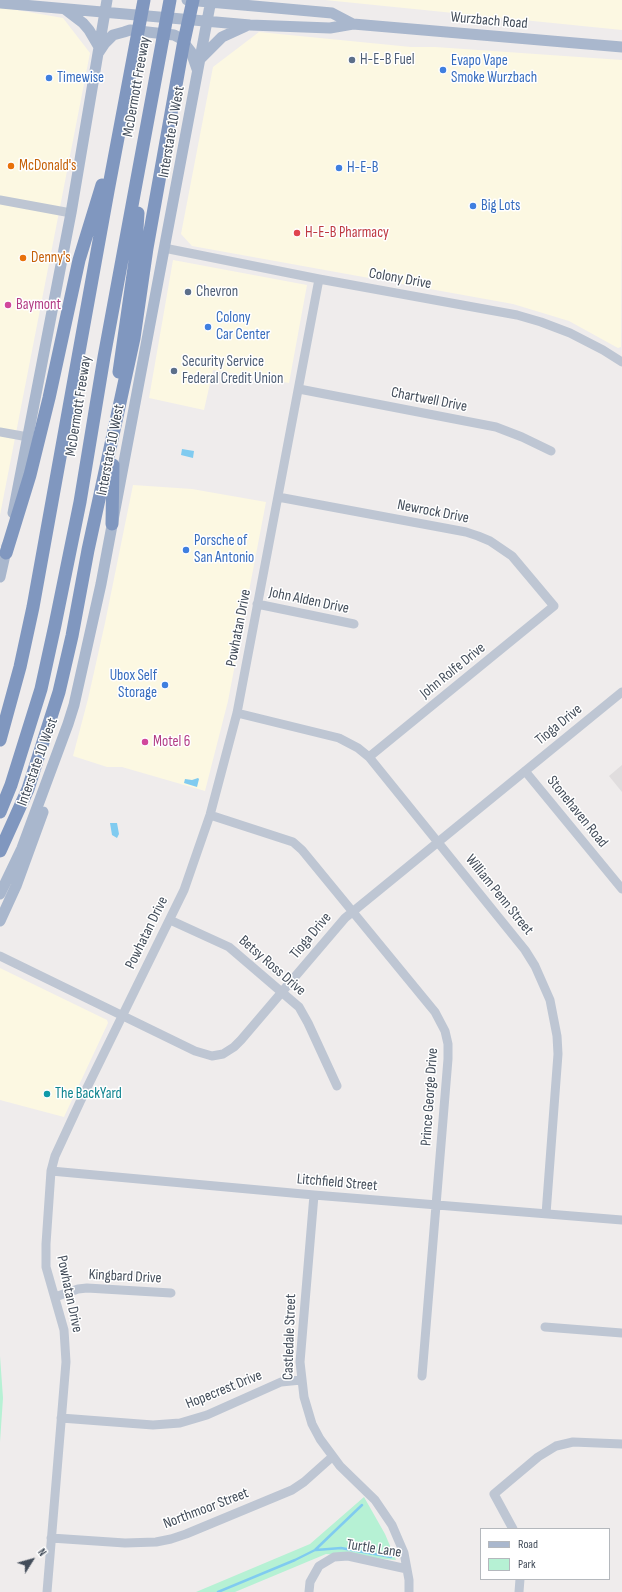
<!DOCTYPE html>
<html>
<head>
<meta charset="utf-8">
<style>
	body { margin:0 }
	#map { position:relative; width:622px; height:1592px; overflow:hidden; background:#efecec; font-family:"Sofia Sans Condensed",sans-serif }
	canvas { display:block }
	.legend { position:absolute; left:480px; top:1528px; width:130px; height:52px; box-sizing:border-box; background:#fff; border:1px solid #b4b8bd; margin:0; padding:5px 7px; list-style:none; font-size:12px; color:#434d5a }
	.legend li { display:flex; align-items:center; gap:8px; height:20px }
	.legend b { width:20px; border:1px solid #b4b8bd }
	.north { position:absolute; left:12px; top:1540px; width:40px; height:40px; -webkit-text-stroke:3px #fff; paint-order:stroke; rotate:53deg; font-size:11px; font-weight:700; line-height:16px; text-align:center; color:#434d5a }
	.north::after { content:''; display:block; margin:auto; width:14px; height:18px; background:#434d5a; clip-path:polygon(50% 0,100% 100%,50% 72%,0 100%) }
</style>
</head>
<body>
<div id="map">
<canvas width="622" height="1592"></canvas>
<ul class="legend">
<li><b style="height:5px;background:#a9b7cd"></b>Road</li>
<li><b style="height:11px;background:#b6f1d4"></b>Park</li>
</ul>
<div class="north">N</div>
</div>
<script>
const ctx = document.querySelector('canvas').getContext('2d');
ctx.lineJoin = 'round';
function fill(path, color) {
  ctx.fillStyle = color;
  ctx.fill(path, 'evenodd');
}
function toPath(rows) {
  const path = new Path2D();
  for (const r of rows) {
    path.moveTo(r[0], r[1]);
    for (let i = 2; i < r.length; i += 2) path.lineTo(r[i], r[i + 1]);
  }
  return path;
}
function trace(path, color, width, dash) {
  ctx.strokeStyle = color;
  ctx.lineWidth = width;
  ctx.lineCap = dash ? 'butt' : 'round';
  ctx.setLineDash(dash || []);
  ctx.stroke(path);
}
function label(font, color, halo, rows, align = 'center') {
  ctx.font = font + ' "Sofia Sans Condensed",sans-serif';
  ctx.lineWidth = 3;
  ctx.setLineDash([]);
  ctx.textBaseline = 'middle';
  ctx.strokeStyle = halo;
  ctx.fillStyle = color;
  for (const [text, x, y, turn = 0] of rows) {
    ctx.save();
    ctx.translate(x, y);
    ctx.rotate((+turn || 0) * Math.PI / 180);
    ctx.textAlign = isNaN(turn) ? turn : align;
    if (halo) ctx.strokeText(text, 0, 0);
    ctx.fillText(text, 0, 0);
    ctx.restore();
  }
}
fill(toPath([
	[325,0,622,0,622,30],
	[0,7,63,18,90,53,0,515],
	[259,32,411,47,435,47,622,60,621,347,618,348,569,321,513,304,192,246,181,234,213,67],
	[173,260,307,285,289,383,213,370,204,410,149,398],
	[133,485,192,489,266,502,228,701,205,791,122,767,107,767,73,756,88,699,105,623],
	[0,968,107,1020,108,1023,64,1117,0,1100]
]), '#fcf8e2');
fill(toPath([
	[622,765,622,792,609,776]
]), '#e0ddde');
fill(toPath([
	[0,1356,3,1398,0,1442],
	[364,1497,385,1534,396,1560,326,1554,235,1592,196,1592,310,1544]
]), '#b6f1d4');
fill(toPath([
	[182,449,194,451,193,458,181,455],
	[198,778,199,779,197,787,184,783,185,779,192,780],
	[110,823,117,823,119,834,117,838,112,835]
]), '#80cbf0');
trace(toPath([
	[316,1550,341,1548,391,1557],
	[218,1592,295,1560,315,1550,362,1505]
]), '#80cbf0', 2.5);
trace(toPath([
	[0,200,71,213],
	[164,248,319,279,517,315,541,322,570,333,603,350,622,362],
	[299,389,496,427,522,437,551,451],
	[0,432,28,437],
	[278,497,466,532,478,536,490,541,512,556,554,606,369,757],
	[257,604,354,624],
	[237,713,339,738,358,748,369,757,525,950,535,966,550,1000,557,1036,558,1054,546,1214],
	[525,771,622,889],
	[210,815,293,842,302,850,435,1012,445,1031,448,1044,448,1059,422,1376],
	[170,920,229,947,299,1007,308,1023,337,1086],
	[0,956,195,1051,212,1056,223,1054,234,1047,241,1040,345,918,622,692],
	[51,1171,314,1195,622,1220],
	[314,1195,300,1362,304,1397,312,1424,320,1439,340,1466,375,1500,392,1525,404,1553,409,1580,409,1592],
	[55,1297,78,1289,87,1288,171,1293],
	[545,1327,622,1333],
	[61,1418,153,1425,180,1423,207,1415,281,1382,301,1380],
	[513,1529,494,1494,538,1457,556,1446,573,1442,622,1444],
	[51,1538,125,1543,156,1542,171,1539,186,1534,292,1490,304,1482,332,1457],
	[47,1592,66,1362,64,1330,46,1267,46,1244,51,1171,55,1156,80,1102,184,890,210,815,237,713,319,279],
	[309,1592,310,1582,319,1566,334,1557,348,1556,407,1569],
	[519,1592,520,1579]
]), '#bec6d3', 9);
trace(toPath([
	[187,0,332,13,353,24],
	[0,3,250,25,330,28,353,24,622,47],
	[66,10,83,23,89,30,99,47],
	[99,52,105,43,113,35,124,32,130,30,174,35,180,38,191,52,197,69],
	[200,59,222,37,246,26],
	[13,513,71,213,107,0],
	[0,577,7,546],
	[0,894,22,848,68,724,74,705,101,584,211,0],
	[0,921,16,886,43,812]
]), '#a9b7cd', 11);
trace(toPath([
	[119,372,135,261,138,213],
	[112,524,113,465],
	[6,553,30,475,49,398,79,260,102,185],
	[0,740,20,667,33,607,108,191,144,0],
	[0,812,11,785,41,689,55,625,80,502,104,357,170,0],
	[0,851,28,789,59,692,72,636,88,550,134,338,147,248,183,46,193,0]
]), '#8097bf', 13);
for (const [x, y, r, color] of [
	[352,60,4,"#5c6f8a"],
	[443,70,4,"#3f7fe0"],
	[49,78,4,"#3f7fe0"],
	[11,166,4,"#e8710a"],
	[339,168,4,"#3f7fe0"],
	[473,206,4,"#3f7fe0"],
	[297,233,4,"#e0444e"],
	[23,258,4,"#e8710a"],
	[188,292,4,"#5c6f8a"],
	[8,305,4,"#d1479c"],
	[208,327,4,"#3f7fe0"],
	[174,371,4,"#5c6f8a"],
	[186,550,4,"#3f7fe0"],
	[165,685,4,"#3f7fe0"],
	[145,742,4,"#d1479c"],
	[47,1094,4,"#0f9aa8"]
]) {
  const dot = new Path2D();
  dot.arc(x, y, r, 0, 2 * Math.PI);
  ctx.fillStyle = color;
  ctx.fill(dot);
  trace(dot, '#fff', 1.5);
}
label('15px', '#434d5a', '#fff', [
	["Wurzbach Road",489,21,5],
	["McDermott Freeway",137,87,-80],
	["Interstate 10 West",172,132,-80],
	["Colony Drive",400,279,10],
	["Chartwell Drive",429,400,11],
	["McDermott Freeway",79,406,-81],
	["Interstate 10 West",111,450,-79],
	["Newrock Drive",433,512,11],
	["John Alden Drive",309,601,12],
	["Powhatan Drive",239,628,-79],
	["John Rolfe Drive",453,671,-39],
	["Tioga Drive",559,725,-39],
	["Interstate 10 West",38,762,-70],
	["Stonehaven Road",577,812,51],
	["William Penn Street",499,895,51],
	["Powhatan Drive",147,933,-64],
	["Tioga Drive",311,936,-50],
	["Betsy Ross Drive",272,966,41],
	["Prince George Drive",430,1097,-86],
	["Litchfield Street",337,1183,5],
	["Kingbard Drive",125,1277,3],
	["Powhatan Drive",69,1294,78],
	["Castledale Street",290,1337,-88],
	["Hopecrest Drive",224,1390,-22],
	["Northmoor Street",206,1509,-21],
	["Turtle Lane",374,1549,9]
]);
label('15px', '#4e5e75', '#fff', [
	["H-E-B Fuel",360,60],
	["Chevron",196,292],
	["Security Service",182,362],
	["Federal Credit Union",182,379]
], 'left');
label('15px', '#366cbe', '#fff', [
	["Evapo Vape",451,61],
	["Smoke Wurzbach",451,78],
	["Timewise",57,78],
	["H-E-B",347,168],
	["Big Lots",481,206],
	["Colony",216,318],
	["Car Center",216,335],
	["Porsche of",194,541],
	["San Antonio",194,558],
	["Ubox Self",157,676,"right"],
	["Storage",157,693,"right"]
], 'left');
label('15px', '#c56008', '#fff', [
	["McDonald's",19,166],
	["Denny's",31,258]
], 'left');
label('15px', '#be3a42', '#fff', [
	["H-E-B Pharmacy",305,233]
], 'left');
label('15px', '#b23c85', '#fff', [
	["Baymont",16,305],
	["Motel 6",153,742]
], 'left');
label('15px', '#0d838f', '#fff', [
	["The BackYard",55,1094]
], 'left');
</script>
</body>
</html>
